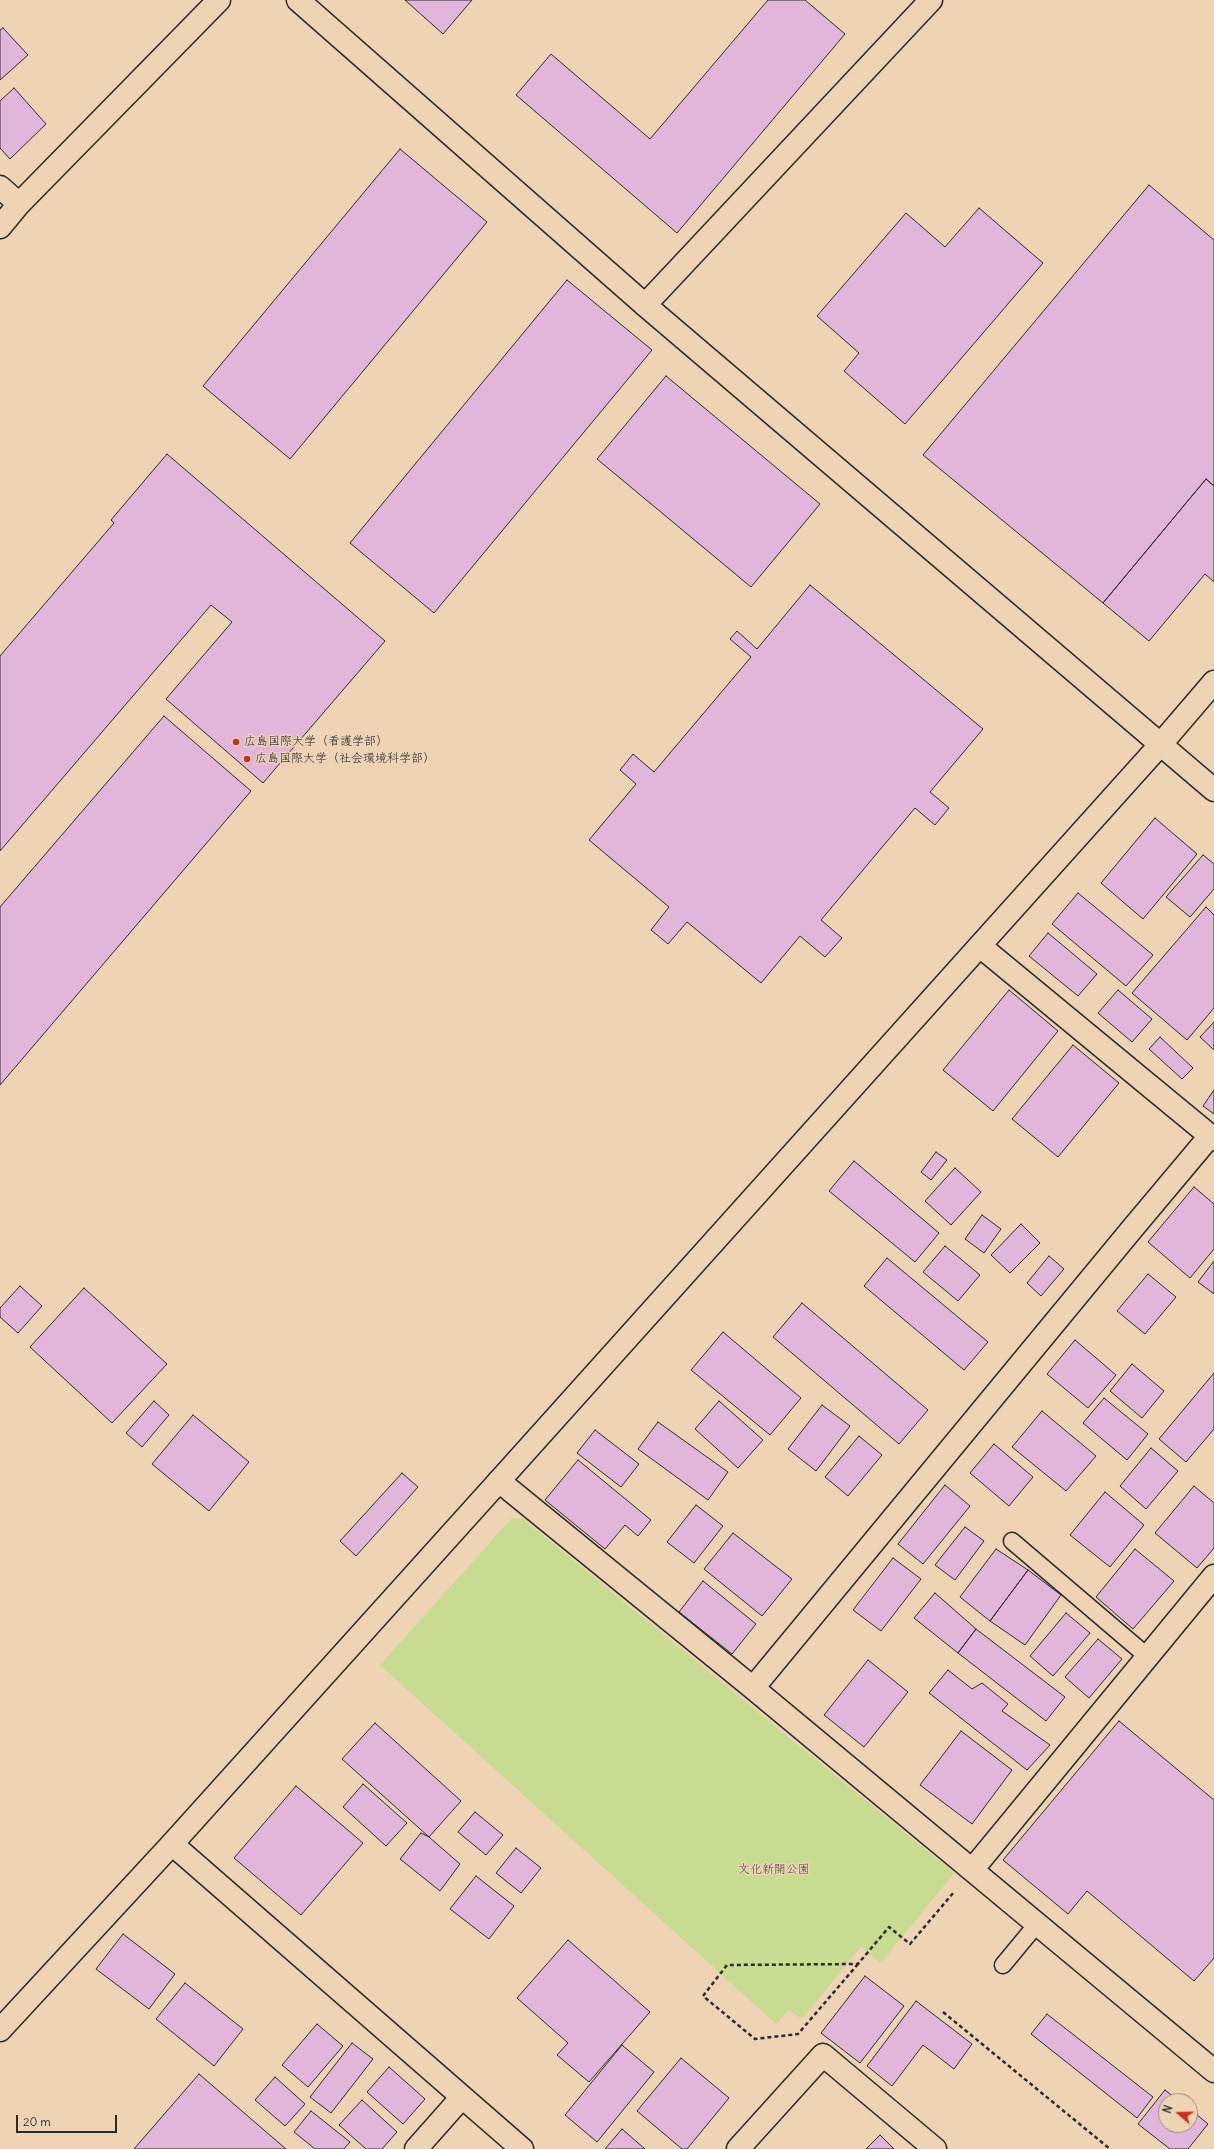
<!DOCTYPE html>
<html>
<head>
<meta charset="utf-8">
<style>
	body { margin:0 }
	#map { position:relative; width:1214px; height:2149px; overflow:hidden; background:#eed3b5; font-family:Delius,sans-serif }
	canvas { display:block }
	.north { position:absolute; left:1158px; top:2093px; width:40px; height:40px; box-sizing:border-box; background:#eed3b5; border:1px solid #a0907e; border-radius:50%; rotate:290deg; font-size:11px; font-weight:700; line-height:16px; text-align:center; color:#2b2b2b }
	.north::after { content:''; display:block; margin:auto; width:14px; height:18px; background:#c8321e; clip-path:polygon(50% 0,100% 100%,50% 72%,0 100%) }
	.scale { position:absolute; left:16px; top:2115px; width:101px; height:18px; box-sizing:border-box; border:2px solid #2b2b2b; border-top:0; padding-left:5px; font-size:12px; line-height:14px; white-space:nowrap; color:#2b2b2b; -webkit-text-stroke:3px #eed3b5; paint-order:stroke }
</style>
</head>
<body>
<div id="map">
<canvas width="1214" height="2149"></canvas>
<div class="north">N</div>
<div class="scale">20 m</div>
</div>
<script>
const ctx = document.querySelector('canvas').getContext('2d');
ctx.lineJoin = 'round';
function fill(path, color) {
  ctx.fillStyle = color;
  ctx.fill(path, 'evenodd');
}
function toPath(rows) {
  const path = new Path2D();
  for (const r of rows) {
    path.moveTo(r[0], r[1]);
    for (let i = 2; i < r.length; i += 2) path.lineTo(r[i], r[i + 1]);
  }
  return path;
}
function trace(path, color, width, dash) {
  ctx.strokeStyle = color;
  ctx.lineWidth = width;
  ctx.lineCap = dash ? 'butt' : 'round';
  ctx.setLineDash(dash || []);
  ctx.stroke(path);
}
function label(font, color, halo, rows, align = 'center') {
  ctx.font = font + ' Delius,"Klee One",sans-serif';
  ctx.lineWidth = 3;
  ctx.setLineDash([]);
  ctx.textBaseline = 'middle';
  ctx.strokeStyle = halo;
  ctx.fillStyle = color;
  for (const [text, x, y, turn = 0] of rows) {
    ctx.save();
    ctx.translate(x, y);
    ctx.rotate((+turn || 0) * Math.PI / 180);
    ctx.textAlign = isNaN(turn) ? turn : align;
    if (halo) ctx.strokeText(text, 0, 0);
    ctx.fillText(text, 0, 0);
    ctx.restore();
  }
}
fill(toPath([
	[512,1518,523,1519,954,1873,881,1963,861,1947,802,2019,789,2010,776,2024,380,1665]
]), '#c7dc91');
const building = toPath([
	[405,0,472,0,443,34,405,0],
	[768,0,805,0,845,34,677,233,516,95,551,54,650,139,768,0],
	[3,28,28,55,0,80,0,30,3,28],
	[14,88,46,124,10,159,0,148,0,101,14,88],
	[400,149,487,222,290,459,203,386,400,149],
	[1149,185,1214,240,1214,486,1206,479,1103,603,923,455,1149,185],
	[979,208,1043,263,905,424,844,371,859,353,817,316,906,213,945,247,979,208],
	[567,280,652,350,434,613,350,543,567,280],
	[666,376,820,504,751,587,597,459,666,376],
	[167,454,385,641,263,783,166,699,232,622,211,605,0,851,0,656,114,523,111,520,167,454],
	[1206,479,1214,486,1214,582,1205,574,1149,641,1103,603,1206,479],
	[810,585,983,729,930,792,949,808,935,825,915,808,821,920,842,938,825,957,800,936,761,983,687,922,668,944,651,930,669,907,589,840,636,784,620,770,633,754,654,772,751,657,730,639,737,631,757,649,810,585],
	[164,716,251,791,0,1085,0,907,164,716],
	[1155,818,1197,854,1143,919,1101,883,1155,818],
	[1203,855,1214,864,1214,889,1190,917,1166,897,1203,855],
	[1078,893,1153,955,1126,986,1052,924,1078,893],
	[1206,907,1214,915,1214,1008,1187,1040,1132,993,1206,907],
	[1048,933,1097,974,1078,996,1029,956,1048,933],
	[1009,990,1058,1031,993,1111,943,1070,1009,990],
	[1118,990,1152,1019,1132,1042,1098,1013,1118,990],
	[1214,1022,1214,1050,1200,1037,1214,1022],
	[1160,1037,1193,1068,1182,1079,1149,1049,1160,1037],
	[1073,1045,1119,1083,1058,1157,1012,1119,1073,1045],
	[1214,1090,1214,1114,1203,1106,1214,1090],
	[936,1152,947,1160,931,1180,921,1172,936,1152],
	[854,1161,939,1233,915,1262,829,1191,854,1161],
	[955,1168,981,1192,951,1225,925,1201,955,1168],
	[1194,1187,1214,1204,1214,1249,1190,1278,1148,1242,1194,1187],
	[982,1215,1001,1229,984,1253,965,1239,982,1215],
	[1021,1224,1040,1243,1010,1273,991,1255,1021,1224],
	[945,1246,980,1275,958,1301,923,1272,945,1246],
	[1049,1256,1064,1269,1041,1296,1027,1283,1049,1256],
	[887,1258,988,1342,964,1370,864,1286,887,1258],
	[1214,1261,1214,1294,1198,1282,1214,1261],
	[1148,1274,1176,1297,1145,1334,1117,1311,1148,1274],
	[20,1286,42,1306,18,1333,0,1317,0,1308,20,1286],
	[84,1288,167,1364,112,1423,30,1347,84,1288],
	[802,1303,928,1410,899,1444,773,1337,802,1303],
	[723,1332,801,1398,770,1435,691,1370,723,1332],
	[1075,1340,1116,1375,1088,1408,1047,1374,1075,1340],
	[1132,1364,1164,1391,1142,1418,1110,1391,1132,1364],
	[1214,1373,1214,1429,1186,1462,1159,1439,1214,1373],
	[1104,1398,1148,1434,1127,1460,1083,1423,1104,1398],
	[154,1401,169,1415,142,1447,126,1433,154,1401],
	[719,1401,763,1440,738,1468,695,1429,719,1401],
	[822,1405,850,1426,816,1471,788,1449,822,1405],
	[1042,1411,1096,1456,1066,1491,1012,1447,1042,1411],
	[193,1415,249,1462,209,1511,152,1464,193,1415],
	[658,1422,728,1472,708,1500,638,1449,658,1422],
	[595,1430,639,1464,621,1487,577,1453,595,1430],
	[859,1436,882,1455,848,1496,825,1477,859,1436],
	[994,1444,1033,1477,1009,1506,970,1473,994,1444],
	[1151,1448,1178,1471,1146,1509,1120,1486,1151,1448],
	[578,1460,651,1520,638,1536,625,1525,605,1549,545,1500,578,1460],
	[402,1473,418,1487,356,1556,340,1541,402,1473],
	[945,1485,970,1506,923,1564,898,1544,945,1485],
	[1194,1486,1214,1503,1214,1548,1197,1568,1155,1533,1194,1486],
	[1105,1492,1144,1525,1110,1567,1070,1535,1105,1492],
	[696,1505,723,1526,694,1563,667,1542,696,1505],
	[965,1527,984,1541,955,1580,935,1565,965,1527],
	[733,1533,792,1579,762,1616,704,1569,733,1533],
	[996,1549,1028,1570,990,1621,960,1597,996,1549],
	[1135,1549,1174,1581,1133,1629,1096,1597,1135,1549],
	[893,1558,921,1579,881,1631,853,1610,893,1558],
	[1028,1570,1061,1595,1025,1645,990,1621,1028,1570],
	[703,1581,756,1624,732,1654,679,1612,703,1581],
	[935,1593,976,1629,958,1653,914,1618,935,1593],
	[1066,1613,1090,1633,1053,1676,1030,1656,1066,1613],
	[976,1629,1065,1697,1046,1721,958,1653,976,1629],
	[1098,1639,1122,1659,1089,1698,1065,1677,1098,1639],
	[868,1660,908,1692,864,1747,824,1715,868,1660],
	[948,1670,972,1689,982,1683,1008,1704,1002,1711,1050,1745,1027,1770,929,1693,948,1670],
	[1119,1721,1214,1800,1214,1958,1194,1981,1087,1891,1068,1914,1003,1860,1119,1721],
	[375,1723,461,1801,429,1837,342,1759,375,1723],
	[961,1731,1012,1770,972,1824,920,1785,961,1731],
	[363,1784,407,1823,386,1846,343,1807,363,1784],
	[296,1786,363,1843,301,1915,234,1858,296,1786],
	[475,1812,503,1835,486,1855,458,1832,475,1812],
	[421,1833,429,1837,460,1864,440,1891,400,1859,421,1833],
	[516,1848,541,1868,521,1893,496,1873,516,1848],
	[476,1876,514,1906,489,1939,450,1909,476,1876],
	[123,1934,175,1974,149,2009,96,1969,123,1934],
	[568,1940,650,2012,589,2082,557,2055,568,2043,517,1998,568,1940],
	[865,1976,904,2006,860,2063,821,2033,865,1976],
	[185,1983,243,2029,214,2066,156,2019,185,1983],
	[916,2001,972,2044,954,2069,923,2045,892,2086,867,2066,916,2001],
	[1047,2014,1153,2097,1137,2118,1031,2034,1047,2014],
	[317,2024,343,2046,308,2087,282,2065,317,2024],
	[352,2043,373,2059,331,2113,310,2097,352,2043],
	[622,2045,654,2072,597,2142,565,2115,622,2045],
	[681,2058,729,2098,687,2149,682,2149,637,2111,681,2058],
	[389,2067,425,2099,403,2124,367,2092,389,2067],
	[199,2074,286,2149,134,2149,199,2074],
	[275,2077,305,2104,285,2126,255,2100,275,2077],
	[1165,2090,1179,2101,1166,2101,1166,2125,1190,2125,1190,2109,1208,2124,1188,2149,1170,2149,1138,2124,1165,2090],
	[362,2100,397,2132,382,2149,366,2149,339,2125,362,2100],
	[311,2111,350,2142,344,2149,315,2149,294,2132,311,2111],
	[622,2129,645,2149,605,2149,622,2129],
	[880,2135,894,2149,866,2149,880,2135]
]);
fill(building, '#e2b6da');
trace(building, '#2b2b2b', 1);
const service = toPath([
	[1012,1541,1148,1657],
	[1003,1965,1037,1924]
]);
const minor = toPath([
	[0,187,19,204],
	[0,227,19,204,219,0],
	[645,305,931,0],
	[980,946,1214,1139],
	[499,1481,753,1688,1214,2071],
	[753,1688,1132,1229,1210,1136],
	[172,1844,522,2149],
	[972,1870,1214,1576],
	[416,2149,462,2097],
	[738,2149,823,2055,935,2149]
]);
const tertiary = toPath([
	[298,0,645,305,1214,790],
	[0,2030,172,1844,499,1481,1160,745,1214,682]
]);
trace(service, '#2b2b2b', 19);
trace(minor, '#2b2b2b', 25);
trace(tertiary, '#2b2b2b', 25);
trace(toPath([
	[858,1964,798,2034,755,2039,703,1996,727,1965,858,1964,889,1927,910,1944,954,1892],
	[943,2012,1110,2149]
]), '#2b2b2b', 2.5, [4, 3]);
trace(service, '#eed3b5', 16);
trace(minor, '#eed3b5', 22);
trace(tertiary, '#eed3b5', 22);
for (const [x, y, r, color] of [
	[236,742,4,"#c8321e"],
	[247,759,4,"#c8321e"]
]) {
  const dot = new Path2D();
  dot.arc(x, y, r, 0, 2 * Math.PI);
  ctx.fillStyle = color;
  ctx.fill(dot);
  trace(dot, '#eed3b5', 1.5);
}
label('12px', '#2b2b2b', '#eed3b5', [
	["広島国際大学（看護学部）",244,742],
	["広島国際大学（社会環境科学部）",255,759]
], 'left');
label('12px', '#42463a', '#eed3b5', [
	["文化新開公園",774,1870]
]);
</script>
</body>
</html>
